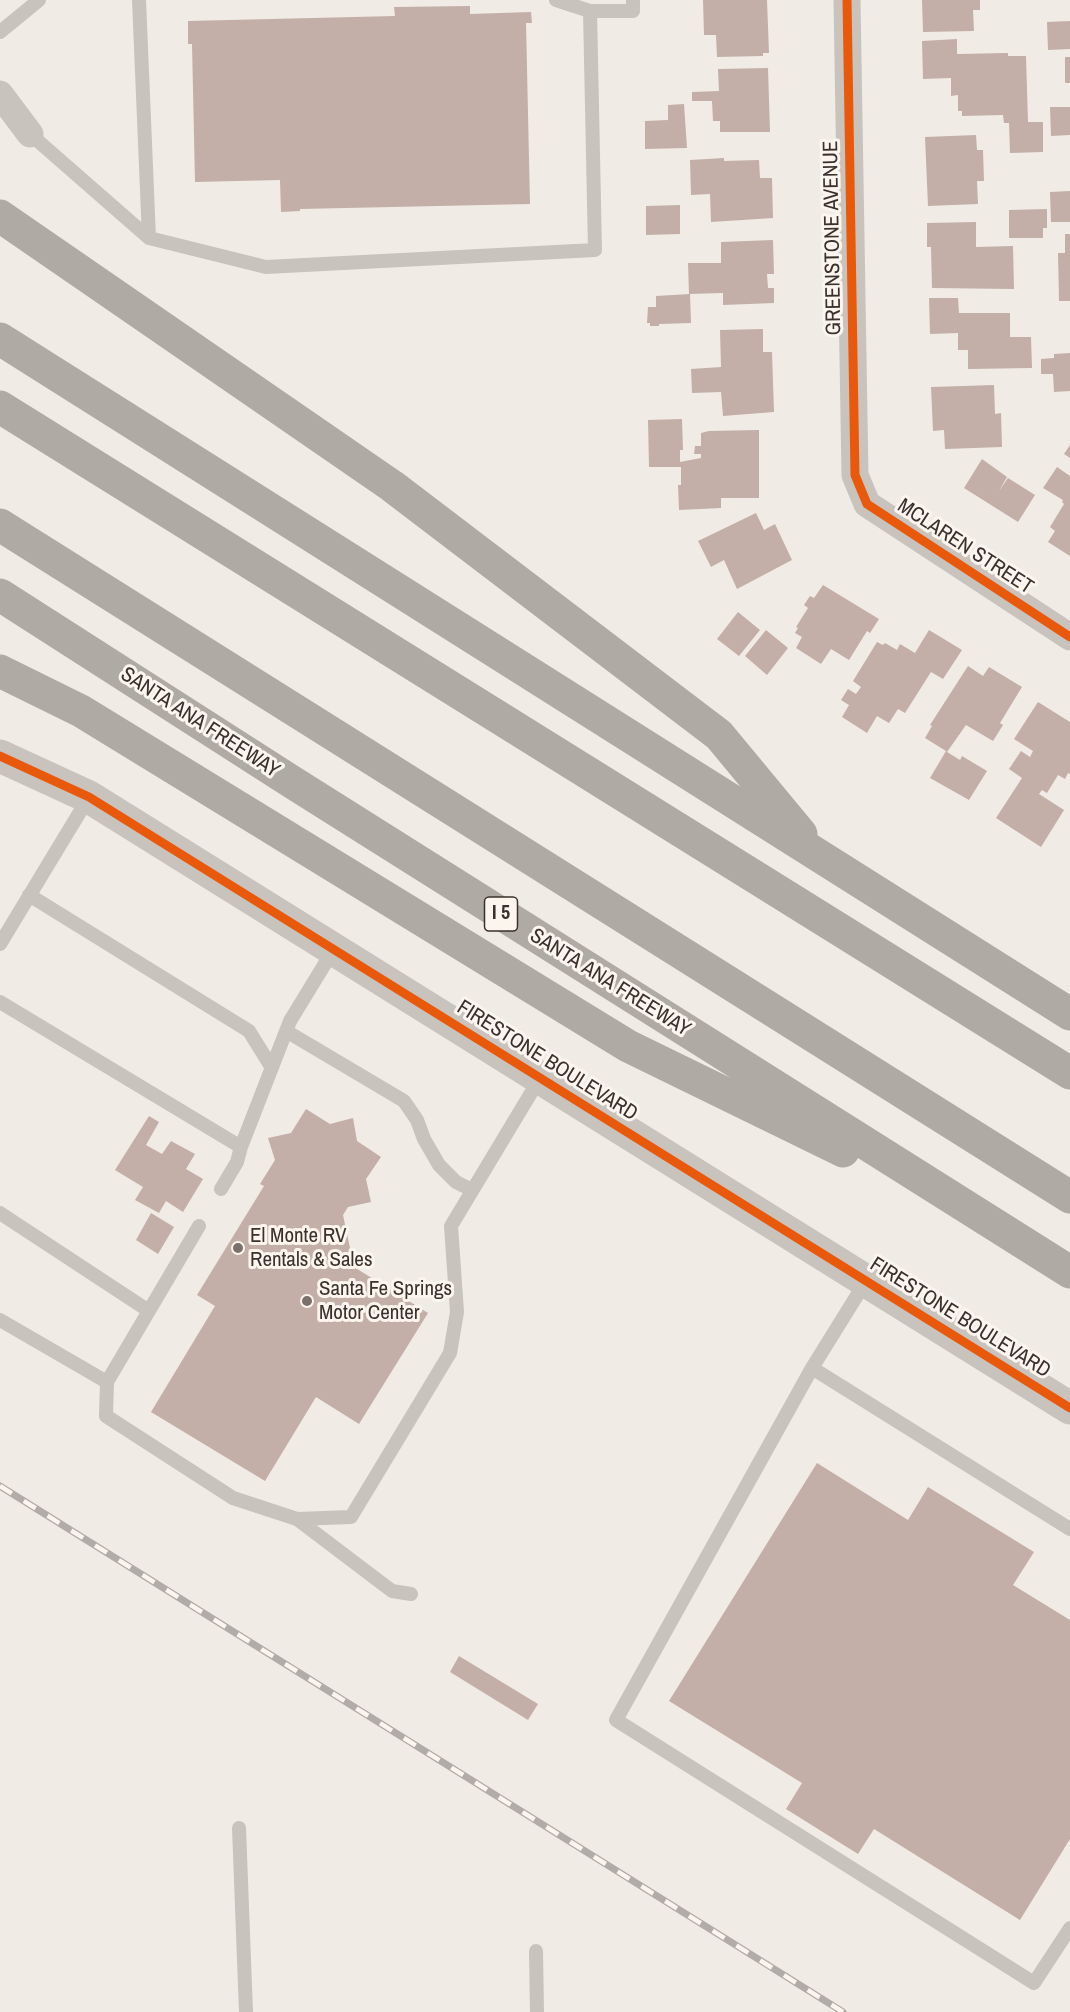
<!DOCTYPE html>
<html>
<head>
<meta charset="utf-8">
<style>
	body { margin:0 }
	canvas { display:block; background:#f0ebe5 }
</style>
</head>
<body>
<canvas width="1070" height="2012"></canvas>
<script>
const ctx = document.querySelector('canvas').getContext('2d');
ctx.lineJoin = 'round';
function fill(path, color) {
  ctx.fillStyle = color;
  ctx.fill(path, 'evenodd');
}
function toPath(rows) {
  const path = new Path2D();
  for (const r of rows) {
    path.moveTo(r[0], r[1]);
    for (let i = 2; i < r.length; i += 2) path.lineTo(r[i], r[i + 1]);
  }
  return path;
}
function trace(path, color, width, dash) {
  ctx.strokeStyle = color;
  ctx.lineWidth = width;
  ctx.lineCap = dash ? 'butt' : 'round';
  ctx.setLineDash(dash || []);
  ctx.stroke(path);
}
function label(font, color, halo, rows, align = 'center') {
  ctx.font = font + ' "Archivo Narrow",sans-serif';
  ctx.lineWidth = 6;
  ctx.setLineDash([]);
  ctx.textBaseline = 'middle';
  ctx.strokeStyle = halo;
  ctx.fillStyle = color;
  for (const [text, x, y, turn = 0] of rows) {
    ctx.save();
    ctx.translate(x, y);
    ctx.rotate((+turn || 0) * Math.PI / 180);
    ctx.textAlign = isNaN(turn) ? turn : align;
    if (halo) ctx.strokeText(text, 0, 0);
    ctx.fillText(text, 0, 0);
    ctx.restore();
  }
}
fill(toPath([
	[703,0,767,0,769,53,763,53,763,56,717,57,716,35,704,35],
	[922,0,980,0,980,10,973,10,974,31,923,32],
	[470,6,470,14,531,12,532,23,526,23,530,204,300,209,300,211,281,212,280,180,195,182,192,44,188,44,188,21,395,16,394,7],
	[1070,21,1070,49,1048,50,1047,22],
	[957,39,957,54,1008,53,1008,56,1026,56,1028,122,1043,122,1043,152,1010,153,1009,123,1004,123,1003,115,962,116,962,111,958,111,958,95,951,96,951,78,923,79,922,41],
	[1065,57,1070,57,1070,83,1065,83],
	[768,68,770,132,720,132,720,121,713,121,712,101,692,101,692,92,719,91,718,69],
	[684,104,687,148,645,149,645,121,668,120,668,105],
	[1050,107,1070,107,1070,135,1051,136],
	[976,135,977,150,983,150,984,181,977,181,978,204,928,206,925,137],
	[724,158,724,161,759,160,760,178,772,178,773,218,711,222,710,194,691,195,690,160],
	[1070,191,1070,222,1051,222,1050,192],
	[680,205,680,234,646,235,646,206],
	[1047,209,1047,228,1043,228,1043,238,1009,238,1009,210],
	[976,222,976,247,1013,246,1014,289,932,288,931,247,927,247,927,223],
	[1065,234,1070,234,1070,301,1059,301,1058,253,1065,253],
	[773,240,774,274,767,274,768,288,774,288,774,303,723,305,723,293,689,294,688,263,721,263,721,242],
	[690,294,691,323,659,324,659,326,650,326,650,323,647,323,648,307,656,307,656,296],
	[929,298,958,298,959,313,1010,313,1010,337,1031,337,1032,368,968,369,968,350,958,350,958,333,930,334],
	[763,329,763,352,772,352,774,412,723,416,721,392,692,393,691,369,721,367,720,330],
	[1070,353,1070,391,1054,392,1053,374,1041,374,1041,359,1054,358,1054,354],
	[994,385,995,414,1001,413,1002,447,945,449,944,430,933,431,931,387],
	[682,419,683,450,680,450,680,462,701,458,701,454,694,454,695,446,701,446,701,433,709,431,759,430,759,498,721,498,721,508,679,510,678,485,681,485,681,467,649,467,648,420],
	[1070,445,1070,458,1064,454],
	[982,459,1007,477,999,491,1008,478,1035,495,1018,522,964,488],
	[1057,467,1070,476,1070,556,1048,542,1055,531,1050,527,1064,504,1062,502,1063,500,1043,488],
	[756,513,764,530,775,524,792,560,737,589,724,560,711,567,698,541],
	[823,585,879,619,870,633,867,631,849,660,831,649,821,664,796,648,802,637,795,633,798,628,796,627,808,608,804,605,810,596,814,598],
	[738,612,760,630,739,656,717,639],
	[766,630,788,648,767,675,745,656],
	[929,630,962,650,943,679,931,672,905,713,898,709,889,723,877,716,867,733,842,717,849,705,841,700,848,689,856,694,861,687,853,681,877,642,883,645,885,643,897,650,900,644,915,653],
	[968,666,983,676,989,667,1022,687,1000,723,1003,725,993,741,966,725,947,752,960,760,962,756,987,771,969,800,930,778,946,751,925,738,932,726,930,725],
	[1038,702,1070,722,1070,774,1068,773,1065,779,1058,775,1047,793,1042,790,1039,794,1064,810,1041,847,996,818,1022,778,1009,769,1021,751,1030,757,1033,751,1014,739],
	[306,1109,330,1124,353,1118,357,1141,381,1157,366,1179,371,1202,348,1207,343,1215,354,1267,428,1313,359,1424,316,1397,265,1481,151,1412,215,1306,197,1295,264,1186,260,1184,275,1160,268,1138,291,1133],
	[149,1116,159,1122,146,1145,162,1154,171,1141,195,1154,186,1169,203,1179,183,1212,166,1201,159,1213,135,1200,143,1187,115,1170],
	[151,1213,174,1227,158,1254,136,1240],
	[817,1463,908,1520,928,1487,1034,1552,1013,1585,1070,1620,1070,1839,1020,1920,874,1829,858,1854,786,1809,802,1783,669,1701],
	[459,1656,538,1704,528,1720,450,1672]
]), '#c3afa7');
trace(toPath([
	[139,0,149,238],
	[556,0,590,11],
	[0,32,39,0],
	[30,134,149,238,266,267,595,250,590,11,633,11,633,0],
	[29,895,249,1031,272,1068],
	[0,944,89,797],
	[0,1002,241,1147],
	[286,1031,404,1101,417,1120,424,1139,439,1165,456,1182,472,1190],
	[221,1189,237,1162,241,1147,290,1021,334,949],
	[0,1213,149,1311],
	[199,1226,107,1382,106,1416,233,1498,297,1519,351,1517,450,1353,457,1312,451,1226,540,1078],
	[866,1281,812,1368,1070,1529],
	[0,1320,107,1382],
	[812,1368,616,1720,1034,1983,1070,1928],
	[297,1519,392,1591,411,1594],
	[239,1828,246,2012],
	[536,1951,537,2012]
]), '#c9c3be', 14);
trace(toPath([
	[847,0,855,475,867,504,1070,637],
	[0,94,30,134]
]), '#c9c3be', 27);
trace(toPath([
	[0,756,89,797,1070,1408]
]), '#c9c3be', 33);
trace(toPath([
	[0,216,392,486,719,735,801,834],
	[0,339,1070,1014],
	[0,407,1070,1073],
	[0,525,1070,1197],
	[0,595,292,782,1070,1272],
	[0,671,81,711,628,1046,843,1151]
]), '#afaaa4', 33);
const rail = toPath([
	[0,1486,843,2012]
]);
trace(rail, '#b1aca8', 7);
trace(rail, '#fbf5ee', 4.5, [14]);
trace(toPath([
	[847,0,855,475,867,504,1070,637],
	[0,756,89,797,1070,1408]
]), '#e8590c', 9);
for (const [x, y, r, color] of [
	[238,1248,6,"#7a716c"],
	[307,1301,6,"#7a716c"]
]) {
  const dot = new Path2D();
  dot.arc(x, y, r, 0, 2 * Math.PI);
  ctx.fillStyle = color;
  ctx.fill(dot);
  trace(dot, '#fbf5ee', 2);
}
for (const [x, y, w] of [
	[501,914,33]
]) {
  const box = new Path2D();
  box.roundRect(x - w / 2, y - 17, w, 34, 4.5);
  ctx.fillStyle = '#fbf5ee';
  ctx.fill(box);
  trace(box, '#3b302b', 1.5);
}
label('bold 20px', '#3b302b', null, [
	["I 5",501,914]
]);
label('21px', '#3b302b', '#fbf5ee', [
	["GREENSTONE AVENUE",833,238,-91],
	["MCLAREN STREET",965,547,33],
	["SANTA ANA FREEWAY",200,723,33],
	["SANTA ANA FREEWAY",610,983,32],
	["FIRESTONE BOULEVARD",547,1061,32],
	["FIRESTONE BOULEVARD",960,1318,32]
]);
label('21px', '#3b302b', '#fbf5ee', [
	["El Monte RV",250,1236],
	["Rentals & Sales",250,1260],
	["Santa Fe Springs",319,1289],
	["Motor Center",319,1313]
], 'left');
</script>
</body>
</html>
